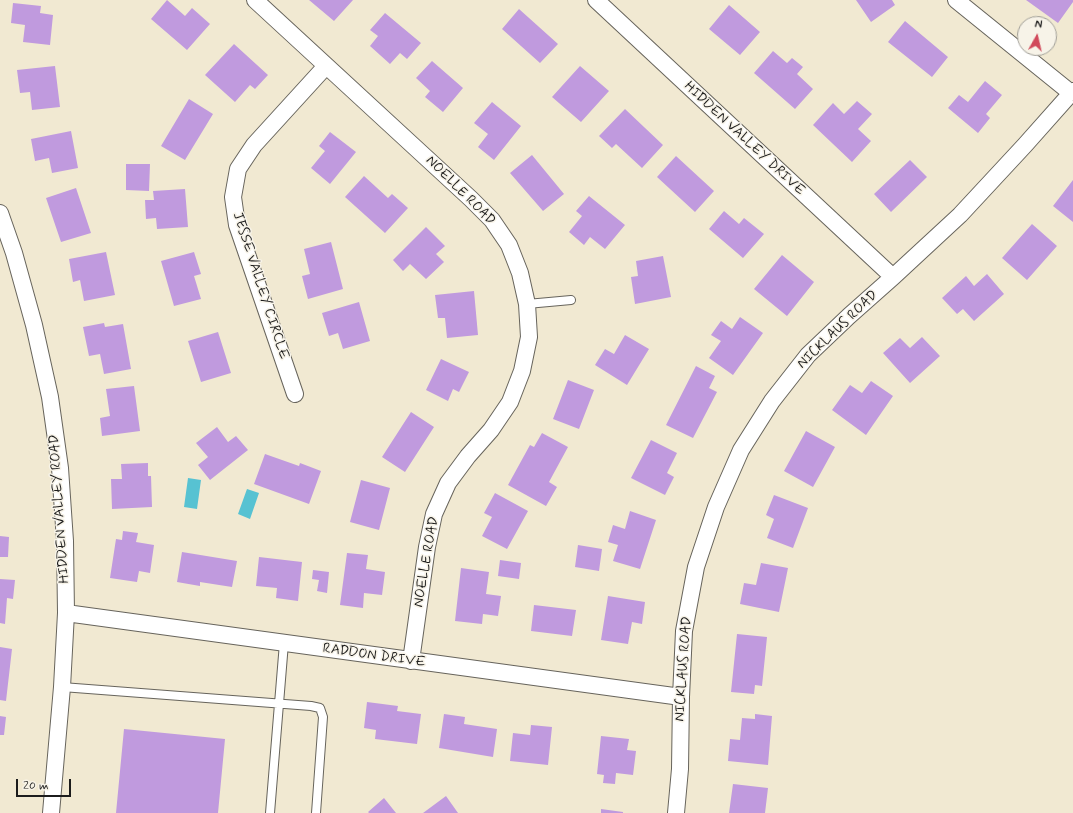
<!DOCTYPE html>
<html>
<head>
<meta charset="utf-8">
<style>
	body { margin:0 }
	#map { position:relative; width:1073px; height:813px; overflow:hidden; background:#f1e9d2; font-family:Mynerve,sans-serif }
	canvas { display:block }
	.north { position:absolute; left:1017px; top:16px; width:40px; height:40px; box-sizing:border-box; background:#f7f3e8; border:1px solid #9f9d96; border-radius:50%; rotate:8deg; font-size:11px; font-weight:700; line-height:16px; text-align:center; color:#1c1c1c }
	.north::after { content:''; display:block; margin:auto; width:14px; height:18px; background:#d1495b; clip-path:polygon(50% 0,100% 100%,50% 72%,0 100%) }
	.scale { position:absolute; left:16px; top:779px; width:55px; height:18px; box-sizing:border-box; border:2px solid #1c1c1c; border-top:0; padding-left:5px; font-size:12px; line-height:14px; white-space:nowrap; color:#1c1c1c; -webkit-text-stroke:3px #f7f3e8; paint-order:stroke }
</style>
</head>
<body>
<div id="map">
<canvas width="1073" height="813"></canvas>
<div class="north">N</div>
<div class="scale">20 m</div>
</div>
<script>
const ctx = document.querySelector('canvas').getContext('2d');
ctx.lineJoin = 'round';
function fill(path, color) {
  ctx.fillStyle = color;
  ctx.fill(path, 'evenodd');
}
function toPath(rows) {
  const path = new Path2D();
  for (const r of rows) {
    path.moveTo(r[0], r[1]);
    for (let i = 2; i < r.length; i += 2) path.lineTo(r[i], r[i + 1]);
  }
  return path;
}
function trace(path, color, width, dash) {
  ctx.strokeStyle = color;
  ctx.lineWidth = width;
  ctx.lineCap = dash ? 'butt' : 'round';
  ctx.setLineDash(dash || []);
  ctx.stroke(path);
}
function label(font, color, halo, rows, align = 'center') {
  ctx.font = font + ' Mynerve,sans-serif';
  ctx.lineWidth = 3;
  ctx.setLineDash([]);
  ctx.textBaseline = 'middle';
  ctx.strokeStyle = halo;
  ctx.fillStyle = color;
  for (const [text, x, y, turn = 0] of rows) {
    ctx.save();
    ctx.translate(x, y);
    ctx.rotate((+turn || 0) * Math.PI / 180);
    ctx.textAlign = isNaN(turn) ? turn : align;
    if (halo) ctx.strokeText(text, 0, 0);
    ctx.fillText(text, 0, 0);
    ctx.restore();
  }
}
fill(toPath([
	[188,478,201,480,197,509,184,507],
	[247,489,259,493,250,519,238,514]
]), '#57c2d2');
fill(toPath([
	[167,0,185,16,192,8,210,24,187,50,151,19],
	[309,0,353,0,334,21],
	[856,0,892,0,895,5,871,22],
	[1026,0,1073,0,1073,2,1058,23],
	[13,3,41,6,40,13,53,15,50,45,23,42,25,25,11,23],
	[729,5,760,32,740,55,709,29],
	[519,9,558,44,540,63,502,29],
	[385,13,421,43,407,59,400,53,390,64,370,46,378,36,370,30],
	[905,21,948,57,932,77,888,42],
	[234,44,268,75,255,89,250,85,235,102,205,75],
	[773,51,787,63,792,58,803,67,797,74,813,89,795,109,754,73],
	[432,61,463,88,443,112,425,97,430,91,416,78],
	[55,66,60,107,32,110,30,92,20,93,17,70],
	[580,66,609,91,581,122,552,97],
	[985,81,1002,95,986,114,990,118,978,133,948,108,959,95,968,102],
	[189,99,213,114,185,160,161,146],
	[857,101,872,114,858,129,871,141,852,162,813,125,833,103,844,114],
	[492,102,521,126,494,160,478,147,488,134,474,123],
	[625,109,663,145,642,168,616,144,612,148,599,136],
	[71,131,78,168,52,173,49,158,35,161,31,139],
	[330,132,356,152,330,184,311,168,325,151,319,146],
	[532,155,564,194,543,211,510,173],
	[676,156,714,191,695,212,657,177],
	[910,160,927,177,891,212,874,194],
	[126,164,150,164,149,191,126,190],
	[364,176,388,198,392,194,408,208,385,233,345,197],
	[1073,180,1073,222,1053,206],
	[76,188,91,233,61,242,46,198],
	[185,189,188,227,157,229,156,218,146,219,145,200,154,200,153,191],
	[589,196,625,225,605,249,590,237,584,245,569,232,582,216,576,211],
	[724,211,739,224,744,218,764,234,743,258,709,229],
	[1032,224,1057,246,1027,280,1002,258],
	[426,227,445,246,436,254,444,262,426,279,410,264,403,271,393,260],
	[331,242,343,289,308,299,302,276,310,274,304,249],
	[106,252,115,295,84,301,80,280,73,282,69,259],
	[194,252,201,274,194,276,201,299,174,306,161,261],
	[782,255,814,282,787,316,754,289],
	[663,256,671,297,635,304,631,277,638,276,636,261],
	[987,274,1004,294,974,321,963,309,957,314,942,298,966,276,974,286],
	[474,291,478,335,447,338,445,318,438,318,435,295],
	[359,302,370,341,343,349,338,333,329,336,322,313],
	[740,317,763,333,733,375,709,358,721,341,711,335,721,321,732,329],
	[104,323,105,327,123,324,131,369,104,374,100,354,89,356,83,327],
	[218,332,231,373,201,382,188,341],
	[625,335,649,349,627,385,595,365,605,349,614,354],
	[922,337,940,356,910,383,883,353,900,338,910,348],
	[441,359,469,372,459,392,453,389,448,401,426,390],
	[696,366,715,376,709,388,717,392,693,438,666,425],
	[568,380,594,390,579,429,553,419],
	[871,381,893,396,866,435,832,410,850,385,862,393],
	[134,386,140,431,102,436,100,418,110,416,106,389],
	[411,412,434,427,405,472,382,457],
	[217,427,228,442,236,436,248,450,210,480,198,465,208,457,196,443],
	[806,431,835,447,813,487,784,471],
	[542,433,568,447,549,482,557,487,546,506,508,485,530,445,534,447],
	[651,440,677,453,667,473,674,477,665,495,631,478],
	[265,454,299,466,300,463,321,471,309,504,254,484],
	[148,463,148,476,151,476,152,507,112,509,111,479,122,479,121,464],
	[361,480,390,488,379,530,350,522],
	[495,493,528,511,507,549,482,536,492,517,484,513],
	[774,495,808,508,793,548,767,538,774,519,766,515],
	[630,511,656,520,640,569,613,561,618,545,608,542,613,525,625,529],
	[123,531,138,533,136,542,154,545,150,573,139,571,137,582,110,578,116,539,122,540],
	[0,536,9,537,8,557,0,557],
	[578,545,602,549,599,571,575,567],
	[182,552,237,561,232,587,200,582,200,586,177,582],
	[347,553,368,555,366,569,385,572,382,595,364,593,363,608,340,605],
	[259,557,302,562,298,601,276,598,277,588,256,586],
	[500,560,521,563,519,579,498,576],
	[761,563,788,568,779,612,740,604,744,583,756,585],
	[461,568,489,572,486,594,501,596,498,616,483,614,482,624,455,621],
	[313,570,329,572,327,593,317,591,319,580,312,579],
	[0,579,15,580,13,599,7,598,5,624,0,623],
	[608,596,645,602,642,624,632,622,628,644,601,640],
	[534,605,576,610,572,636,531,631],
	[737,634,767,637,762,686,755,685,754,694,731,692],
	[0,647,12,649,6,701,0,700],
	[367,702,398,706,397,711,421,714,417,744,375,739,376,730,364,728],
	[444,714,465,717,464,724,497,729,493,757,439,748],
	[755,714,772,716,768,765,728,761,730,739,740,740,742,718,755,719],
	[0,716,6,717,4,735,0,735],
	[531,725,552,727,548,765,510,761,513,733,530,735],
	[124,729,225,739,218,813,116,813],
	[601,736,629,739,627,750,636,751,633,775,616,773,615,784,603,783,604,775,597,774],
	[733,784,768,788,765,813,729,813],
	[446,796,458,813,423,813],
	[384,798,396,813,369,813,368,812],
	[601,809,623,812,623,813,601,813]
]), '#c09ade');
const lane = toPath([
	[527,304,571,300],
	[62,687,311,706,320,708,323,717,316,813],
	[270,813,284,643]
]);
const street = toPath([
	[255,0,471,199,492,220,509,245,520,273,527,304,529,337,522,371,510,402,491,430,468,456,448,483,434,514,427,547,411,661],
	[596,0,893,277],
	[956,0,1071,93],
	[0,213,14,253,34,325,50,397,60,468,65,541,66,613,62,687,51,813],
	[295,394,237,225,233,197,238,169,254,145,326,66],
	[66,613,681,697],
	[676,813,680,769,681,697,684,631,696,567,716,507,741,450,772,401,808,355,849,316,893,277,960,215,1025,145,1073,91]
]);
trace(lane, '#67645c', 10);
trace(street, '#67645c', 18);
trace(lane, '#fff', 8);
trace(street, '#fff', 16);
label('14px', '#1c1c1c', '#f7f3e8', [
	["HIDDEN VALLEY DRIVE",744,139,43],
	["NOELLE ROAD",460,191,45],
	["JESSE VALLEY CIRCLE",260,286,72],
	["NICKLAUS ROAD",838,330,-44],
	["HIDDEN VALLEY ROAD",60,509,-94],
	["NOELLE ROAD",427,562,-80],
	["RADDON DRIVE",374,656,8],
	["NICKLAUS ROAD",684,669,-86]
]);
</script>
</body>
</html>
